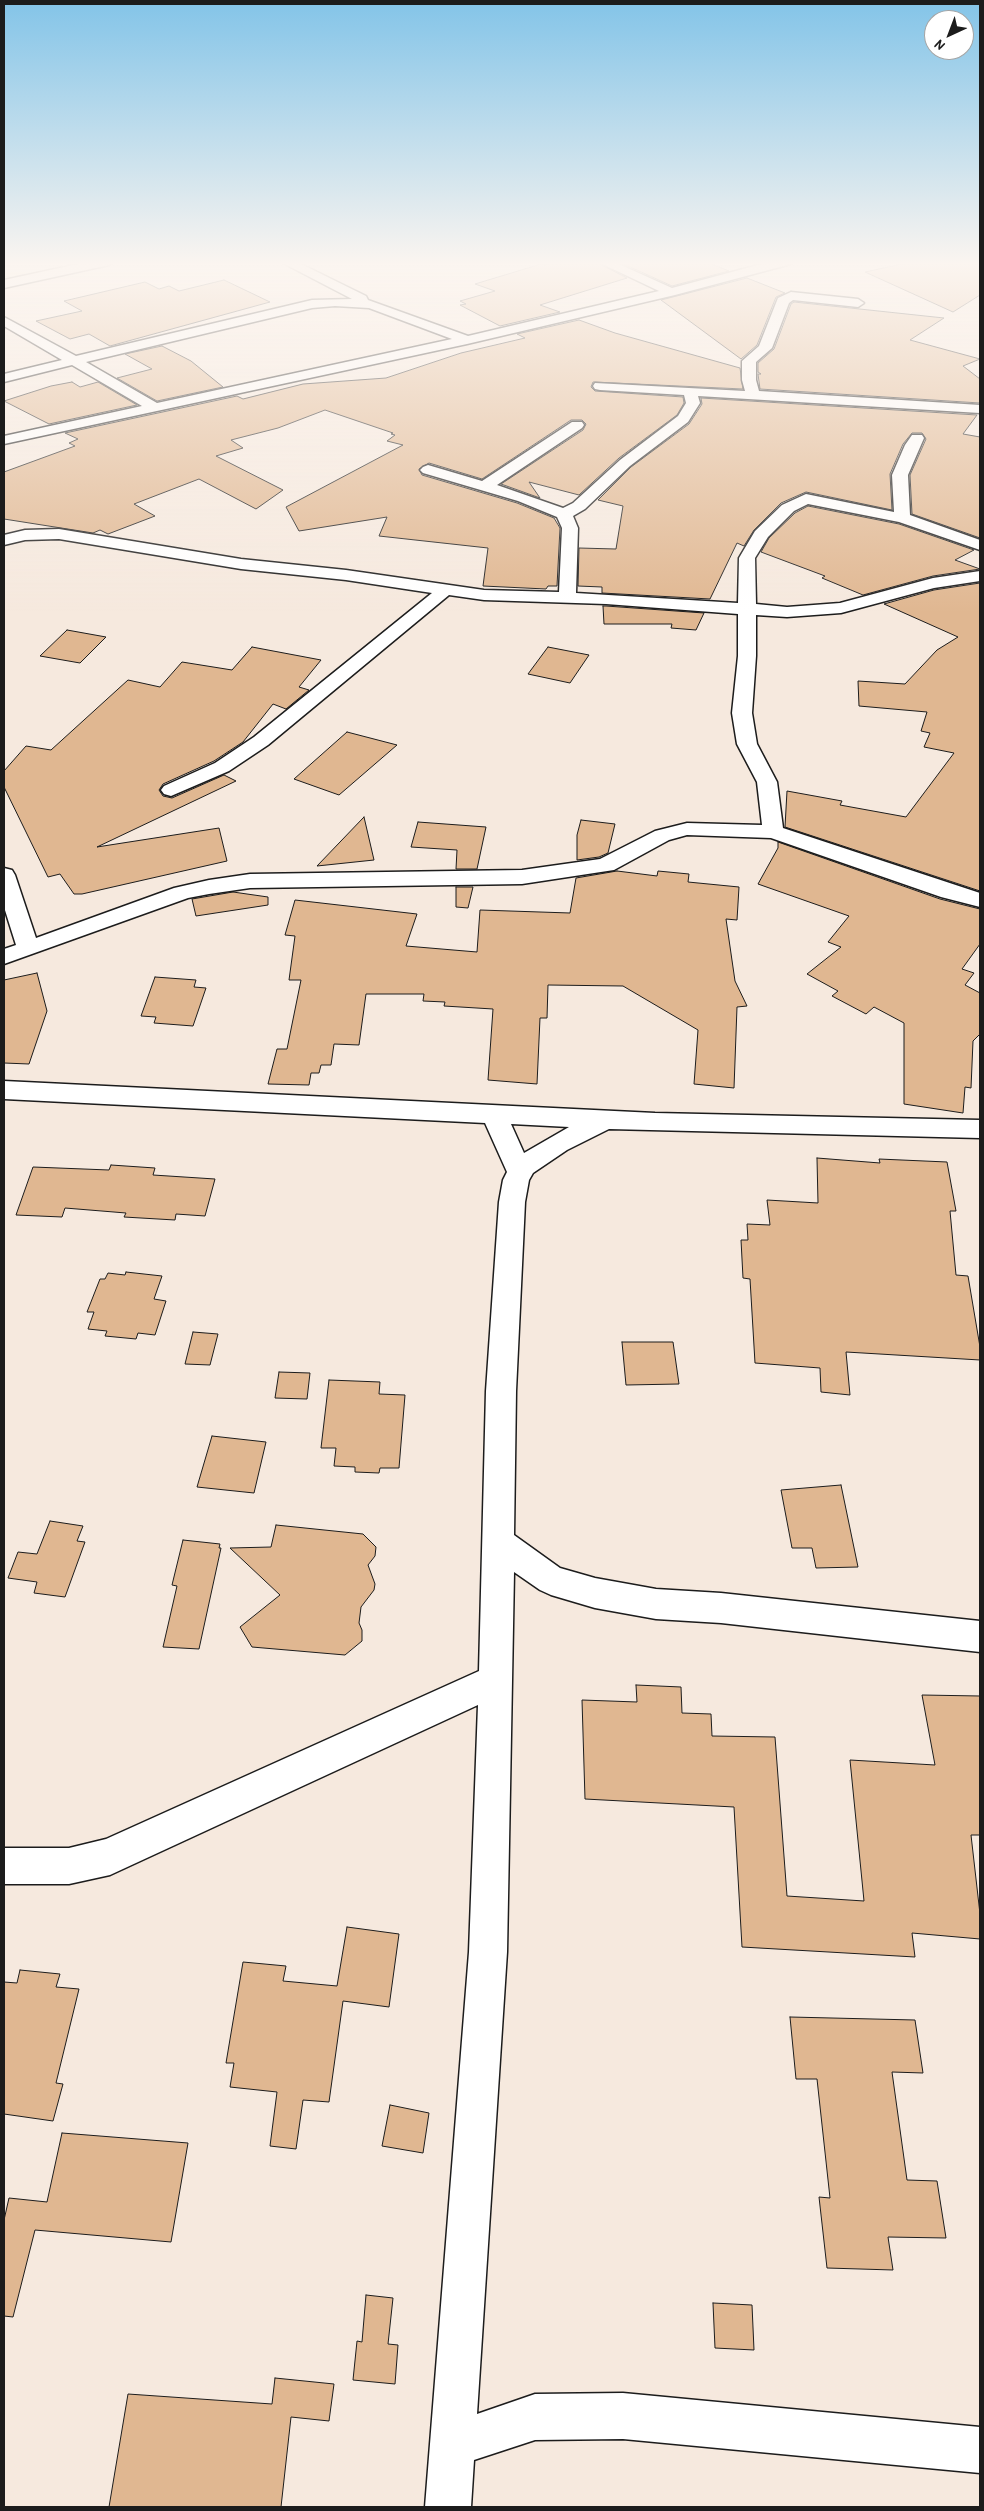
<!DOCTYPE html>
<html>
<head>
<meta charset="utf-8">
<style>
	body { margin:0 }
	#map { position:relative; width:984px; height:2511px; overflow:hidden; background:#f6e9de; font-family:"Patrick Hand",sans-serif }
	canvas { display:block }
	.frame { position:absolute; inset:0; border:5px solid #1c1c1c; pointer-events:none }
	.north { position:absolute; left:924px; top:10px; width:50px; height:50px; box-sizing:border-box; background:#fff; border:1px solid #a4a4a4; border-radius:50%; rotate:223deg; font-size:14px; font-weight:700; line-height:20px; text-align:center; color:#1c1c1c }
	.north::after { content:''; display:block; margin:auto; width:18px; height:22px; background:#1c1c1c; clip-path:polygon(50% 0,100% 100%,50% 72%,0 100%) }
</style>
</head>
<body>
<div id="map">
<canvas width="984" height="2511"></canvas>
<div class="frame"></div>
<div class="north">N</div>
</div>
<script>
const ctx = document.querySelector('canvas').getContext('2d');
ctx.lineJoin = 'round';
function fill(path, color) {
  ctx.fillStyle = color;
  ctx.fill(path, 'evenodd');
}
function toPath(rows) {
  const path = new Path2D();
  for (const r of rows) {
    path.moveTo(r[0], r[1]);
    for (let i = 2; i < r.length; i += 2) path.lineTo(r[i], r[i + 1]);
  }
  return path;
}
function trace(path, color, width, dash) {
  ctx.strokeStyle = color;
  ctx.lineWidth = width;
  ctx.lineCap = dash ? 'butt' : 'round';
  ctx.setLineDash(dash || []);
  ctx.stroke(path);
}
const building = toPath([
	[558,261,594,261,627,278,540,305,560,312,500,326,460,305,466,304,460,301,495,291,475,284,541,264,545,265,558,261],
	[617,261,704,261,729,271,672,286,617,261],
	[916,261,980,261,980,295,953,312,865,272,916,261],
	[747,278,785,293,776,297,757,345,741,359,661,300,747,278],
	[224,280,270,302,110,346,89,334,70,339,36,321,82,311,64,301,145,282,159,289,169,286,179,291,224,280],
	[794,302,944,318,910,340,980,359,963,366,980,379,980,403,760,389,758,374,761,374,758,372,758,363,774,349,791,304,794,302],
	[579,320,615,333,740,368,743,389,593,382,591,387,595,391,683,397,684,403,677,415,619,458,579,495,529,482,540,498,501,484,583,430,586,424,582,420,571,420,482,479,429,463,419,469,422,475,517,503,554,518,560,528,557,586,548,586,546,589,483,586,488,548,379,536,387,517,299,531,286,507,403,445,387,441,395,435,391,434,393,433,325,410,278,428,231,440,243,448,216,456,283,490,256,509,199,479,134,504,155,516,108,534,100,530,93,533,4,519,4,472,75,446,69,443,78,439,65,433,237,396,243,399,303,384,386,378,461,353,525,338,517,334,579,320],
	[162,346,191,361,223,387,157,401,117,378,152,369,125,354,162,346],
	[72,382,80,387,98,382,137,405,49,424,4,401,51,386,72,382],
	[701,398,977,415,963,434,980,437,980,538,912,514,910,475,926,439,922,433,912,433,903,444,890,474,892,510,806,492,781,503,754,530,744,546,737,543,710,599,602,593,602,587,578,586,579,548,616,549,623,506,598,500,631,467,689,424,702,404,701,398],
	[808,506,899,524,974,550,955,560,980,569,933,576,863,595,822,578,825,576,761,552,769,538,795,513,808,506],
	[980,583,980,891,785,827,787,791,842,801,840,805,906,817,954,753,924,747,930,733,921,731,927,712,859,706,858,681,905,684,937,650,958,637,884,604,934,590,980,583],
	[603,606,606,606,704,613,696,630,671,628,672,624,604,624,603,606],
	[67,630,106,637,80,663,40,656,67,630],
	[252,647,321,660,299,687,309,690,286,709,273,704,243,742,214,761,163,784,159,790,163,796,172,798,224,775,236,781,97,847,219,828,227,861,82,894,74,894,60,874,48,877,4,787,4,771,26,746,51,750,128,680,160,687,182,662,232,670,252,647],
	[548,647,589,655,570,683,528,674,548,647],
	[347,732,397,745,339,795,294,779,347,732],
	[364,817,374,860,317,866,364,817],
	[581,820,615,824,608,853,599,857,577,860,577,835,581,820],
	[418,822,486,827,477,869,456,869,457,850,411,847,418,822],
	[778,842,940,899,980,909,980,944,962,969,974,973,965,985,980,993,980,1034,973,1041,971,1088,965,1087,963,1113,904,1104,904,1023,874,1007,866,1014,832,996,838,991,807,974,841,947,828,942,849,916,758,884,778,848,778,842],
	[617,871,657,876,658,871,689,874,688,882,739,887,737,920,726,919,735,981,747,1006,737,1007,734,1088,694,1084,698,1030,623,986,548,985,547,1018,540,1018,537,1084,488,1080,493,1009,444,1006,445,1002,423,1001,424,994,366,994,359,1045,334,1044,331,1065,321,1065,319,1073,311,1073,309,1085,268,1084,277,1049,287,1049,301,980,289,980,295,936,285,935,295,900,417,914,406,946,477,952,480,910,570,913,576,878,617,871],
	[456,887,473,887,468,908,456,907,456,887],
	[233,892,268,897,268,905,196,916,192,899,233,892],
	[37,973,47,1011,29,1064,4,1063,4,980,37,973],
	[155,977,196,980,194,987,206,988,193,1026,154,1023,156,1017,141,1016,155,977],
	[817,1158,880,1163,879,1159,947,1162,956,1211,950,1211,956,1275,968,1276,980,1347,980,1360,846,1352,850,1395,821,1392,820,1368,755,1363,750,1279,743,1278,741,1240,748,1240,747,1224,770,1225,767,1200,818,1203,817,1158],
	[111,1165,155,1168,153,1175,215,1179,205,1216,176,1214,175,1220,124,1217,126,1213,65,1208,62,1217,16,1215,33,1167,109,1170,111,1165],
	[126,1272,162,1276,154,1299,166,1301,155,1335,138,1333,136,1339,105,1336,107,1331,88,1329,94,1312,87,1312,100,1279,105,1279,108,1273,125,1275,126,1272],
	[193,1332,218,1334,210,1365,185,1364,193,1332],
	[622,1342,673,1342,679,1384,626,1385,622,1342],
	[279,1372,310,1373,307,1399,275,1398,279,1372],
	[329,1380,380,1382,379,1394,405,1395,399,1468,380,1468,379,1473,355,1472,355,1467,334,1466,336,1448,321,1448,329,1380],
	[212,1436,266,1442,254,1493,197,1487,212,1436],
	[841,1485,858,1567,816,1568,812,1548,792,1548,781,1490,841,1485],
	[50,1521,83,1526,77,1541,85,1542,65,1597,34,1593,37,1582,8,1578,18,1552,37,1554,50,1521],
	[276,1525,363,1534,376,1547,375,1556,368,1565,375,1584,374,1590,361,1607,359,1623,362,1630,362,1641,345,1655,252,1647,240,1627,280,1595,230,1548,271,1547,276,1525],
	[183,1540,220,1544,219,1548,221,1548,199,1649,163,1647,177,1586,172,1585,183,1540],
	[636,1685,681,1687,682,1713,711,1714,712,1736,775,1737,787,1896,864,1901,850,1760,935,1765,922,1695,980,1696,980,1835,971,1835,980,1914,980,1939,912,1933,915,1957,742,1947,734,1807,585,1799,582,1700,637,1702,636,1685],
	[347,1927,399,1934,389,2007,343,2001,329,2102,303,2100,296,2149,270,2146,277,2092,230,2087,234,2063,226,2063,243,1962,286,1966,283,1981,337,1986,347,1927],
	[20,1970,60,1974,56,1987,79,1989,56,2083,63,2084,53,2121,4,2114,4,1982,17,1983,20,1970],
	[790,2017,915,2020,923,2073,892,2072,907,2180,937,2181,946,2238,888,2237,893,2270,827,2268,819,2197,830,2198,817,2079,796,2079,790,2017],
	[390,2105,429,2113,423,2153,382,2146,390,2105],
	[62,2133,188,2143,171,2242,35,2230,13,2317,4,2316,4,2220,9,2198,47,2202,62,2133],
	[366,2295,393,2298,388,2344,398,2345,395,2384,353,2380,357,2341,362,2342,366,2295],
	[713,2303,752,2305,754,2350,715,2348,713,2303],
	[275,2378,334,2384,329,2421,291,2417,281,2507,109,2507,128,2394,272,2404,275,2378]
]);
fill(building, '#e0b791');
trace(building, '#1c1c1c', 1);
const minor = toPath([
	[92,261,115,261,109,265,4,288,4,280,92,261],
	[279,261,295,261,366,296,368,300,468,336,659,291,596,261,612,261,672,288,773,261,793,261,791,264,675,295,467,344,4,444,4,436,142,406,72,365,4,382,4,374,62,360,4,326,4,317,76,356,312,300,352,299,279,261],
	[335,306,369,308,452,339,157,403,86,362,312,308,335,306],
	[791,292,858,299,864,303,858,307,793,300,789,303,772,348,756,362,756,380,759,391,980,405,980,413,698,396,700,403,688,422,630,466,585,509,573,516,578,528,576,593,738,603,739,558,755,531,782,505,806,494,894,512,892,475,905,445,912,435,922,435,924,438,908,475,910,515,980,540,980,550,899,522,808,504,794,511,768,537,755,558,756,604,787,607,840,603,933,578,980,571,980,581,934,588,841,613,787,617,756,615,756,656,752,713,757,744,777,782,783,828,980,893,980,907,941,897,771,838,687,835,669,840,614,870,522,884,250,888,209,894,188,898,4,964,4,949,16,945,4,907,4,868,12,870,15,875,36,938,174,888,209,880,250,874,522,870,600,859,655,831,687,823,762,825,757,782,737,744,732,713,738,656,738,614,606,604,484,600,449,595,268,745,229,771,171,796,164,794,161,790,164,786,215,763,254,737,432,593,346,580,241,569,59,539,25,540,4,545,4,535,25,530,59,529,241,559,346,570,484,590,559,592,562,528,557,517,518,501,423,473,420,470,423,467,428,465,482,481,572,422,582,422,584,425,582,428,497,485,563,508,573,503,620,460,678,416,686,403,684,395,600,390,595,389,593,386,595,383,745,391,742,380,742,361,759,346,778,298,791,292],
	[4,1081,655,1113,980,1120,980,1138,609,1129,567,1150,533,1173,529,1180,525,1202,516,1391,514,1535,560,1568,595,1578,656,1589,721,1593,980,1621,980,1652,721,1623,656,1619,595,1608,551,1595,540,1590,514,1572,507,1952,477,2414,535,2394,623,2393,980,2427,980,2473,623,2439,535,2440,474,2460,471,2507,425,2507,469,1952,478,1705,110,1875,69,1884,4,1884,4,1848,69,1848,106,1839,479,1671,486,1391,499,1202,503,1180,507,1172,485,1123,4,1099,4,1081],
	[511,1124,569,1127,524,1153,511,1124]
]);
trace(minor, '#1c1c1c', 3);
fill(minor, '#fff');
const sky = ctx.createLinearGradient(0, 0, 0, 613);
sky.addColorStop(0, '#83c4e8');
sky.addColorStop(0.43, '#fbf5f0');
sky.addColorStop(1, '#fbf5f000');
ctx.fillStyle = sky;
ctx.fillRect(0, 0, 984, 613);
</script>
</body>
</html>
